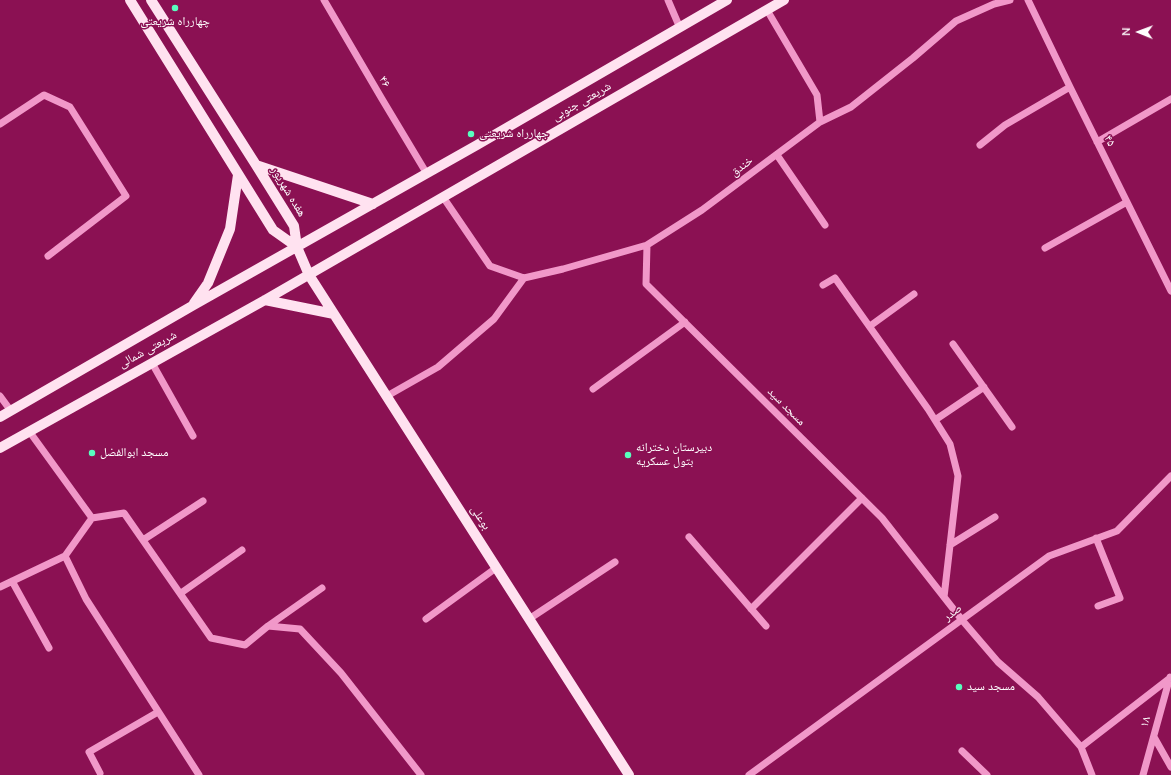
<!DOCTYPE html>
<html>
<head>
<meta charset="utf-8">
<style>
	body { margin:0 }
	#map { position:relative; width:1171px; height:775px; overflow:hidden; background:#8b1153; font-family:"Nunito Sans",sans-serif }
	canvas { display:block }
	.north { position:absolute; left:1119px; top:12px; width:40px; height:40px; -webkit-text-stroke:3px #8b1153; paint-order:stroke; rotate:271deg; font-size:11px; font-weight:700; line-height:16px; text-align:center; color:#fff }
	.north::after { content:''; display:block; margin:auto; width:14px; height:18px; background:#fff; clip-path:polygon(50% 0,100% 100%,50% 72%,0 100%) }
</style>
</head>
<body>
<div id="map">
<canvas width="1171" height="775"></canvas>
<div class="north">N</div>
</div>
<script>
const ctx = document.querySelector('canvas').getContext('2d');
ctx.lineJoin = 'round';
function toPath(rows) {
  const path = new Path2D();
  for (const r of rows) {
    path.moveTo(r[0], r[1]);
    for (let i = 2; i < r.length; i += 2) path.lineTo(r[i], r[i + 1]);
  }
  return path;
}
function trace(path, color, width, dash) {
  ctx.strokeStyle = color;
  ctx.lineWidth = width;
  ctx.lineCap = dash ? 'butt' : 'round';
  ctx.setLineDash(dash || []);
  ctx.stroke(path);
}
function label(font, color, halo, rows, align = 'center') {
  ctx.font = font + ' "Nunito Sans","Noto Naskh Arabic",sans-serif';
  ctx.lineWidth = 3;
  ctx.setLineDash([]);
  ctx.textBaseline = 'middle';
  ctx.strokeStyle = halo;
  ctx.fillStyle = color;
  for (const [text, x, y, turn = 0] of rows) {
    ctx.save();
    ctx.translate(x, y);
    ctx.rotate((+turn || 0) * Math.PI / 180);
    ctx.textAlign = isNaN(turn) ? turn : align;
    if (halo) ctx.strokeText(text, 0, 0);
    ctx.fillText(text, 0, 0);
    ctx.restore();
  }
}
trace(toPath([
	[324,0,382,99,427,174],
	[668,0,680,28],
	[1028,0,1070,87,1171,291],
	[767,10,817,95,820,122,702,210,647,245,646,284,882,518,962,620,998,662,1038,697,1081,747,1092,775],
	[820,122,851,107,913,58,956,21,994,4,1010,0],
	[0,124,44,95,70,107,126,196,48,256],
	[1097,142,1171,99],
	[980,145,1005,125,1070,87],
	[777,155,825,225],
	[443,197,490,266,524,278,563,269,647,245],
	[1045,248,1127,202],
	[823,285,835,278,928,409,950,444,958,476,944,597],
	[870,326,914,294],
	[953,344,1012,427],
	[152,363,193,436],
	[593,389,685,322],
	[0,396,11,411],
	[387,396,438,367,494,319,524,278],
	[935,420,984,387],
	[29,431,92,518,65,556,86,599,199,775],
	[92,518,124,513,211,638,245,645,268,626,300,629,341,673,421,775],
	[689,537,766,626],
	[1096,538,1120,598,1098,606],
	[143,540,203,501],
	[950,545,995,517],
	[12,581,49,648],
	[0,587,65,556],
	[181,593,242,550],
	[751,609,862,498],
	[426,619,496,568],
	[529,619,615,562],
	[268,626,322,588],
	[1154,737,1171,767],
	[1081,747,1170,678],
	[962,751,987,775],
	[100,773,89,752,158,712],
	[749,775,1049,556,1117,531,1171,476],
	[1143,775,1170,677]
]), '#f198c9', 7);
trace(toPath([
	[130,0,273,230,297,247],
	[151,0,256,165,294,226,297,247,309,275,629,775],
	[256,165,373,204],
	[265,300,334,314],
	[194,303,208,283,230,229,238,175],
	[0,417,192,306,477,145,727,0],
	[0,448,265,300,784,0]
]), '#ffe2f0', 10);
for (const [x, y, r, color] of [
	[175,8,4,"#58ffbe"],
	[471,134,4,"#58ffbe"],
	[92,453,4,"#58ffbe"],
	[628,455,4,"#58ffbe"],
	[959,687,4,"#58ffbe"]
]) {
  const dot = new Path2D();
  dot.arc(x, y, r, 0, 2 * Math.PI);
  ctx.fillStyle = color;
  ctx.fill(dot);
  trace(dot, '#8b1153', 1.5);
}
label('12px', '#fff', '#8b1153', [
	["چهارراه شریعتی",175,22,"center"],
	["جهارراه شریعتی",479,134],
	["دبیرستان دخترانه",636,448],
	["بتول عسکریه",636,462],
	["مسجد ابوالفضل",100,453],
	["مسجد سید",967,687]
], 'left');
label('12px', '#fff', '#8b1153', [
	["۴۶",384,82,60],
	["شریعتی جنوبی",582,102,-30],
	["۴۵",1109,141,64],
	["خندق",742,167,-37],
	["هفده شهریور",288,192,59],
	["شریعتی شمالی",148,350,-29],
	["مسجد سید",786,407,45],
	["بوعلی",480,518,57],
	["صدر",953,613,-36],
	["۱۸",1146,722,-74]
]);
</script>
</body>
</html>
